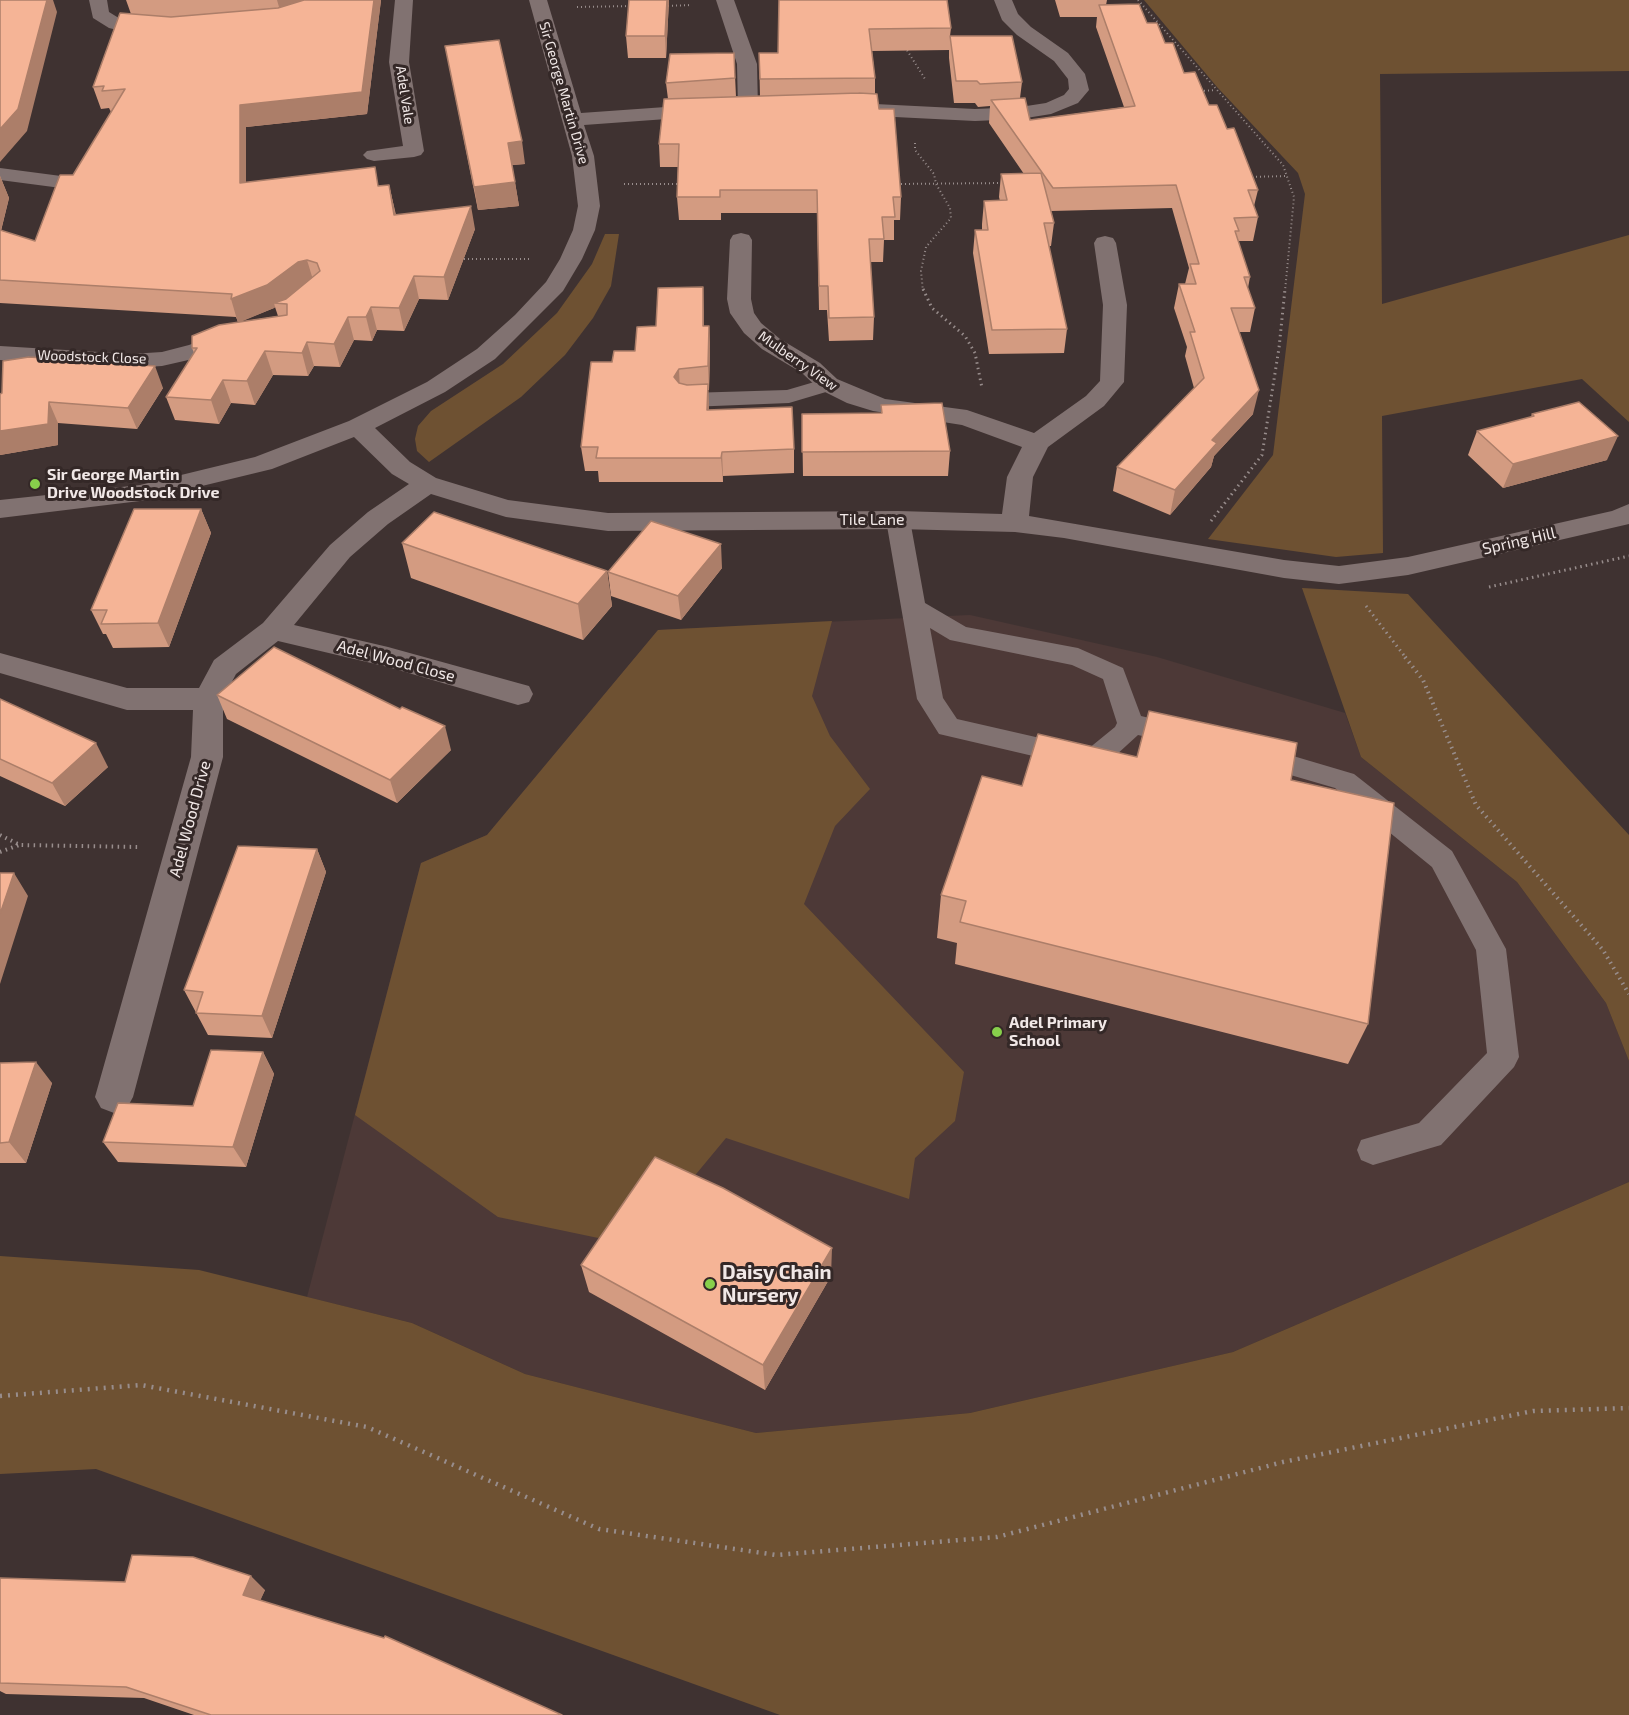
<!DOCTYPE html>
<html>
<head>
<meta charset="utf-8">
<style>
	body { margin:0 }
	canvas { display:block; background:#3f3231 }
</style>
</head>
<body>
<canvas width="1629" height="1715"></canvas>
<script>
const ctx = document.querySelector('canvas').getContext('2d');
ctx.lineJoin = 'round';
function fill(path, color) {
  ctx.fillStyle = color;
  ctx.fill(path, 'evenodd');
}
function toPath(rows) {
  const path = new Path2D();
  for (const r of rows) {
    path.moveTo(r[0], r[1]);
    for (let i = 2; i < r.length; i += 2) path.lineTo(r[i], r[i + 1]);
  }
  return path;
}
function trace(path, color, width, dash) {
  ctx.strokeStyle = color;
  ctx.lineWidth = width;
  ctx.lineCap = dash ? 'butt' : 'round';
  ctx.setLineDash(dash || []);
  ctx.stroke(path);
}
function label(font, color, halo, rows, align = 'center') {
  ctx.font = font + ' "Exo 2",sans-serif';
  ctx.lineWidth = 6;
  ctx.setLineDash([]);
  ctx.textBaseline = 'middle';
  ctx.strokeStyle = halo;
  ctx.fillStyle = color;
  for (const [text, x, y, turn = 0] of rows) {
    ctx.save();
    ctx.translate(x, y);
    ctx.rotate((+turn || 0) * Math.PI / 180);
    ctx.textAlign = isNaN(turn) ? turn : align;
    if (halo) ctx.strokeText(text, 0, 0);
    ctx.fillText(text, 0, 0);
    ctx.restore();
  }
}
fill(toPath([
	[970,615,1157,657,1345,713,1361,757,1517,882,1606,1003,1629,1061,1629,1182,1233,1352,970,1413,756,1433,525,1374,412,1323,307,1297,421,863,487,835,658,630]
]), '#4d3937');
fill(toPath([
	[1144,0,1629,0,1629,71,1380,74,1382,304,1629,235,1629,422,1582,379,1382,416,1383,553,1336,557,1208,539,1273,455,1305,194,1298,173,1217,87],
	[605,234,619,234,611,286,593,318,565,355,521,397,429,462,417,451,415,439,418,426,431,411,503,364,557,313,592,264],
	[1302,588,1408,594,1629,835,1629,1061,1606,1003,1517,882,1361,757],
	[832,621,812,696,830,736,870,789,835,826,804,904,964,1072,955,1121,915,1158,909,1199,726,1138,692,1179,603,1239,498,1217,355,1115,421,863,487,835,658,630],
	[1629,1182,1629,1715,780,1715,96,1469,0,1474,0,1256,199,1270,412,1323,525,1374,756,1433,970,1413,1233,1352]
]), '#6e5132');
trace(toPath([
	[1138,0,1283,165,1294,197,1285,291],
	[664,6,692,5],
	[577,7,632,6],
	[905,47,925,79],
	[1200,91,1216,90],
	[915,143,915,150,934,174,936,184,950,208,951,218,926,247,921,271,923,291],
	[1248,177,1288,176],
	[624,184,683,184],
	[897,184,1004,183],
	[460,259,530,259]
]), '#988d8c', 2, [1, 3]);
trace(toPath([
	[923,289,932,308,965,336,975,353,982,388],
	[1211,521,1262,455,1279,348,1285,289],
	[1489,587,1629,556],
	[1366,606,1406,658]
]), '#988d8c', 3, [1.5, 4]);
trace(toPath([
	[1405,657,1423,680,1476,805,1603,950,1629,994],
	[0,835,20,845,138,847],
	[0,852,19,845]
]), '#988d8c', 4, [1.5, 4.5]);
trace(toPath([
	[0,1396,141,1385,367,1427,599,1529,776,1555,997,1537,1283,1462,1533,1411,1629,1408]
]), '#988d8c', 4.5, [2, 6]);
fill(toPath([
	[828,378,836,379,839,384,836,389,789,403,689,407,681,405,678,400,681,395,689,393,787,390,828,378],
	[898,512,906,515,910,520,925,603,966,627,1078,648,1123,668,1141,716,1192,728,1196,735,1192,742,1183,745,1138,735,1103,767,1093,770,939,734,917,699,886,520,890,515,898,512],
	[930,628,950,640,1072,665,1103,679,1117,723,1115,727,1088,749,957,719,943,698,930,628],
	[1256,745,1354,774,1452,851,1506,949,1519,1057,1514,1067,1441,1145,1373,1165,1361,1160,1357,1150,1361,1140,1419,1123,1487,1053,1476,950,1432,867,1335,788,1246,762,1243,755,1246,748,1256,745]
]), '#817271');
fill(toPath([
	[89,0,107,0,109,12,122,20,138,23,162,23,171,29,162,35,138,35,109,28,93,18,89,0],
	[395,0,413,0,409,62,424,151,421,155,414,157,374,161,367,159,363,155,367,151,403,146,389,62,395,0],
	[529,0,547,0,581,113,708,104,715,106,718,110,715,114,708,116,584,125,594,156,600,206,595,230,582,259,563,291,495,359,445,392,375,428,410,462,436,478,508,500,608,513,898,511,1002,514,1007,477,1022,447,962,425,873,411,847,403,819,389,802,373,762,349,744,333,730,313,727,299,730,240,733,235,741,233,749,235,752,240,751,299,754,313,761,323,780,339,820,363,837,379,885,399,967,410,1034,433,1086,396,1100,381,1103,305,1094,243,1097,238,1105,236,1113,238,1116,243,1127,305,1124,382,1104,406,1048,447,1033,477,1029,516,1284,560,1339,566,1408,557,1612,511,1629,504,1629,524,1408,575,1339,584,1284,578,1064,538,1015,532,898,529,608,531,506,517,431,494,388,524,350,557,294,625,388,647,518,683,529,686,533,694,529,702,518,705,388,667,278,641,236,674,223,699,223,757,133,1097,127,1108,114,1113,101,1108,95,1097,191,757,193,710,127,710,0,673,0,653,127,688,199,688,214,660,263,623,330,545,368,512,409,484,392,474,354,437,272,469,140,501,0,518,0,500,140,485,255,457,349,421,427,382,477,349,515,315,546,282,560,259,573,230,578,206,572,156,529,0],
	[716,0,734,0,757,64,758,109,755,113,748,115,741,113,738,109,737,64,716,0],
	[994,0,1012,0,1018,14,1031,27,1068,53,1085,74,1089,90,1078,103,1051,114,1020,119,975,121,835,114,828,112,825,108,828,104,835,102,975,109,1020,107,1046,103,1064,95,1069,89,1068,79,1054,61,1017,35,1002,20,994,0],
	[0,168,61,176,69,177,72,182,69,187,61,188,0,180,0,168],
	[234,328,243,330,246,335,243,340,206,356,162,366,131,368,0,360,0,346,131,354,162,352,189,345,234,328]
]), '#817271');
fill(toPath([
	[126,0,381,0,367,114,246,127,246,182,380,186,389,185,396,215,475,229,448,300,419,299,404,331,377,330,372,341,354,340,340,367,314,366,308,376,273,375,255,405,231,403,219,424,175,420,166,397,194,353,192,348,238,322,236,317,0,303,0,176,9,198,1,231,35,241,73,175,111,112,109,108,101,109,93,87,131,14],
	[275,307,278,316,239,322,274,308],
	[669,0,666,58,628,58,626,36],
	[779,0,951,28,950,36,1022,82,1020,98,1030,120,1124,107,1096,27,1097,17,1060,17,1055,0,1107,0,1106,5,1147,23,1165,43,1184,73,1227,129,1258,190,1254,206,1258,217,1253,241,1238,241,1250,277,1248,288,1255,308,1250,332,1239,332,1253,414,1214,456,1211,467,1170,515,1113,491,1117,467,1194,388,1185,356,1187,347,1174,308,1179,284,1185,284,1189,268,1172,208,1051,211,1054,223,1051,246,1049,246,1067,329,1064,353,989,354,973,253,975,230,982,230,982,224,984,201,1000,201,999,197,1001,174,1024,174,989,123,990,106,978,107,975,103,954,103,949,58,949,50,872,51,875,78,875,94,901,197,900,220,894,220,894,240,884,240,883,262,870,262,874,317,873,340,829,341,827,310,819,310,817,213,721,213,721,220,679,220,677,197,678,167,660,167,659,144,668,99,666,83,734,53,736,97,760,96,759,53,778,53],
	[445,46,525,164,512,165,519,206,478,210],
	[704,311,704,326,709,326,710,349,709,390,708,390,709,410,794,449,794,473,723,476,723,482,599,482,598,471,585,471,581,447,612,362,635,351,656,326],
	[163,388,137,429,58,423,58,445,0,455,0,394],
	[881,405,950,451,948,476,803,476,802,414,881,413],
	[1532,414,1607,460,1503,488,1468,455,1477,431,1531,417],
	[201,509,211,533,169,647,113,648,106,634,103,634,91,610],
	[402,543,607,571,612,606,583,640,411,578],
	[722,568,681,620,611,596,608,572],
	[217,695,451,750,397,803,227,719],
	[0,699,108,767,65,806,0,776],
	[1137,757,1291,780,1368,1024,1348,1064,955,964,957,943,937,938,941,895,1022,786],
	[317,849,326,872,272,1038,208,1035,184,990],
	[263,1052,274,1074,246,1167,118,1162,103,1142,193,1106],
	[0,1063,52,1083,26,1163,0,1163],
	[581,1265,831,1276,765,1390,589,1292],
	[0,1578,265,1590,260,1600,562,1715,194,1715,144,1698,6,1694,0,1691]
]), '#d39b81');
fill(toPath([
	[44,0,53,0,57,12,27,131,0,162,0,129],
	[277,0,323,0,281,14],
	[374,0,381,0,367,114,246,127,246,206,240,183,240,105],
	[667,0,669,0,666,58,665,36],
	[522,141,525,164,511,165,508,143],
	[0,176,9,198,0,234],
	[515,182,519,206,478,210,474,187],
	[389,185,394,207,399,238,394,215],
	[471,206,475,229,448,300,444,277],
	[307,260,314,283,279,304,274,303,275,307,274,308,238,323,231,299,298,262],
	[414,276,419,299,404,331,399,308],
	[703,287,704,311,704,350,703,326],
	[371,307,377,330,372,341,366,317],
	[348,317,354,340,340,367,334,344],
	[709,326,710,349,709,390,708,366],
	[307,342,314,366,308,376,302,353],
	[265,351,273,375,255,405,247,381],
	[155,366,163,388,137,429,128,408],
	[679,369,680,393,674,377],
	[223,380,231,403,219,424,211,400],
	[708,384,709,408,709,434,707,410],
	[1259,390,1253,414,1214,456,1211,467,1170,515,1175,490,1212,440],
	[49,402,58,423,58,445,0,455,0,431],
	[1618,436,1607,460,1503,488,1513,464],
	[722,452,723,476,723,482,721,458],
	[201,509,211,533,169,647,158,623],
	[721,544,722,568,681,620,678,596],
	[607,571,612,606,583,640,578,604],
	[445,726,451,750,397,803,390,780],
	[96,743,108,767,65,806,52,783],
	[317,849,326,872,272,1038,262,1016],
	[14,873,28,896,0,984,0,914],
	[263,1052,274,1074,246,1167,233,1147],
	[36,1062,52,1083,26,1163,9,1142],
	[832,1248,831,1276,765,1390,763,1365],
	[251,1576,265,1590,257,1608,243,1595]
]), '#ac7e69');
const building = toPath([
	[0,0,47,0,18,109,0,129,0,0],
	[304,0,374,0,362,92,240,105,240,183,375,167,378,186,389,185,394,215,471,206,444,277,414,276,399,308,371,307,366,317,348,317,334,344,307,342,302,353,265,351,247,381,223,380,211,400,166,397,197,348,192,348,192,336,219,325,287,315,287,304,274,303,286,299,320,271,317,263,307,260,298,262,267,285,231,299,232,294,0,280,0,230,35,241,60,175,73,175,125,89,102,91,104,86,93,87,120,13,171,17,278,8,304,0],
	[629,0,667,0,665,36,626,36,629,0],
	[779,0,947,0,951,28,869,29,875,78,760,79,759,53,778,53,779,0],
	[1139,4,1147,23,1157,23,1165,43,1173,43,1184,73,1195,72,1209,105,1217,105,1227,129,1234,128,1258,190,1248,190,1258,217,1234,218,1239,231,1235,231,1250,277,1244,277,1255,308,1231,308,1259,390,1212,440,1217,443,1175,490,1117,467,1204,378,1190,332,1195,332,1179,284,1196,284,1190,264,1199,264,1176,185,1053,188,991,100,1025,98,1030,120,1135,106,1099,5,1139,4],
	[950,36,1012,36,1022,82,980,84,977,81,956,81,950,36],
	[499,40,522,141,508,143,515,182,474,187,445,46,499,40],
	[734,53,735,78,666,83,670,54,734,53],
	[859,93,877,94,879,109,894,109,901,197,893,197,895,217,882,217,884,239,869,239,874,317,829,318,828,286,819,286,817,190,720,190,720,197,677,197,679,144,659,144,664,99,859,93],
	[1041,173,1054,223,1044,223,1067,329,992,330,975,230,988,230,984,201,1007,200,1001,174,1041,173],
	[703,287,703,326,709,326,708,366,679,369,674,377,679,383,687,385,708,384,707,410,792,407,794,449,722,452,721,458,596,458,598,447,581,447,591,362,612,362,614,351,635,351,637,327,656,326,658,288,703,287],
	[29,357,155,366,128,408,49,402,48,424,0,431,0,394,2,393,3,361,29,357],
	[1579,402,1618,436,1513,464,1477,431,1534,416,1532,414,1579,402],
	[942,403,950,451,802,452,802,414,882,413,881,405,942,403],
	[134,509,201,509,158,623,101,624,107,610,91,610,134,509],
	[434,512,607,571,578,604,402,543,434,512],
	[651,521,721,544,678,596,608,572,651,521],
	[274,647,400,709,402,707,445,726,390,780,217,695,274,647],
	[0,699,96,743,52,783,0,759,0,699],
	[1149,711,1297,743,1291,780,1394,803,1368,1024,960,922,966,901,941,895,982,776,1022,786,1038,734,1137,757,1149,711],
	[238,846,317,849,262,1016,196,1013,203,992,184,990,238,846],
	[0,873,14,873,0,914,0,873],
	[211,1050,263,1052,233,1147,103,1142,118,1103,193,1106,211,1050],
	[36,1062,9,1142,0,1143,0,1063,36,1062],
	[655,1157,723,1188,832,1248,763,1365,581,1265,655,1157],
	[132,1555,193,1557,251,1576,243,1595,384,1638,385,1636,562,1715,211,1715,126,1687,0,1683,0,1578,125,1582,132,1555]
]);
fill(building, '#f5b496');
trace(building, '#ac7e69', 1.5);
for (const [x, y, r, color] of [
	[35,484,6,"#87cf4b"],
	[997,1032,6,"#87cf4b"],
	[710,1284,6,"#87cf4b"]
]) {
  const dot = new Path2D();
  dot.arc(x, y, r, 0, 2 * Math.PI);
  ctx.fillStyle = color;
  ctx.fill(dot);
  trace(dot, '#342827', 2);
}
label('14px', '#f1e8e7', '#342827', [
	["Sir George Martin Drive",564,93,74],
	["Adel Vale",405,95,81],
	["Woodstock Close",92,357,2],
	["Mulberry View",798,361,35]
]);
label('bold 16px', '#f1e8e7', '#342827', [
	["Sir George Martin",47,475],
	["Drive Woodstock Drive",47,493],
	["Adel Primary",1009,1023],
	["School",1009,1041]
], 'left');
label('16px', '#f1e8e7', '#342827', [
	["Tile Lane",872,520],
	["Spring Hill",1519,541,-13],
	["Adel Wood Close",396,661,15],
	["Adel Wood Drive",190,819,-75]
]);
label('bold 20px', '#f1e8e7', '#342827', [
	["Daisy Chain",722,1272],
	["Nursery",722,1295]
], 'left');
</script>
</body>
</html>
